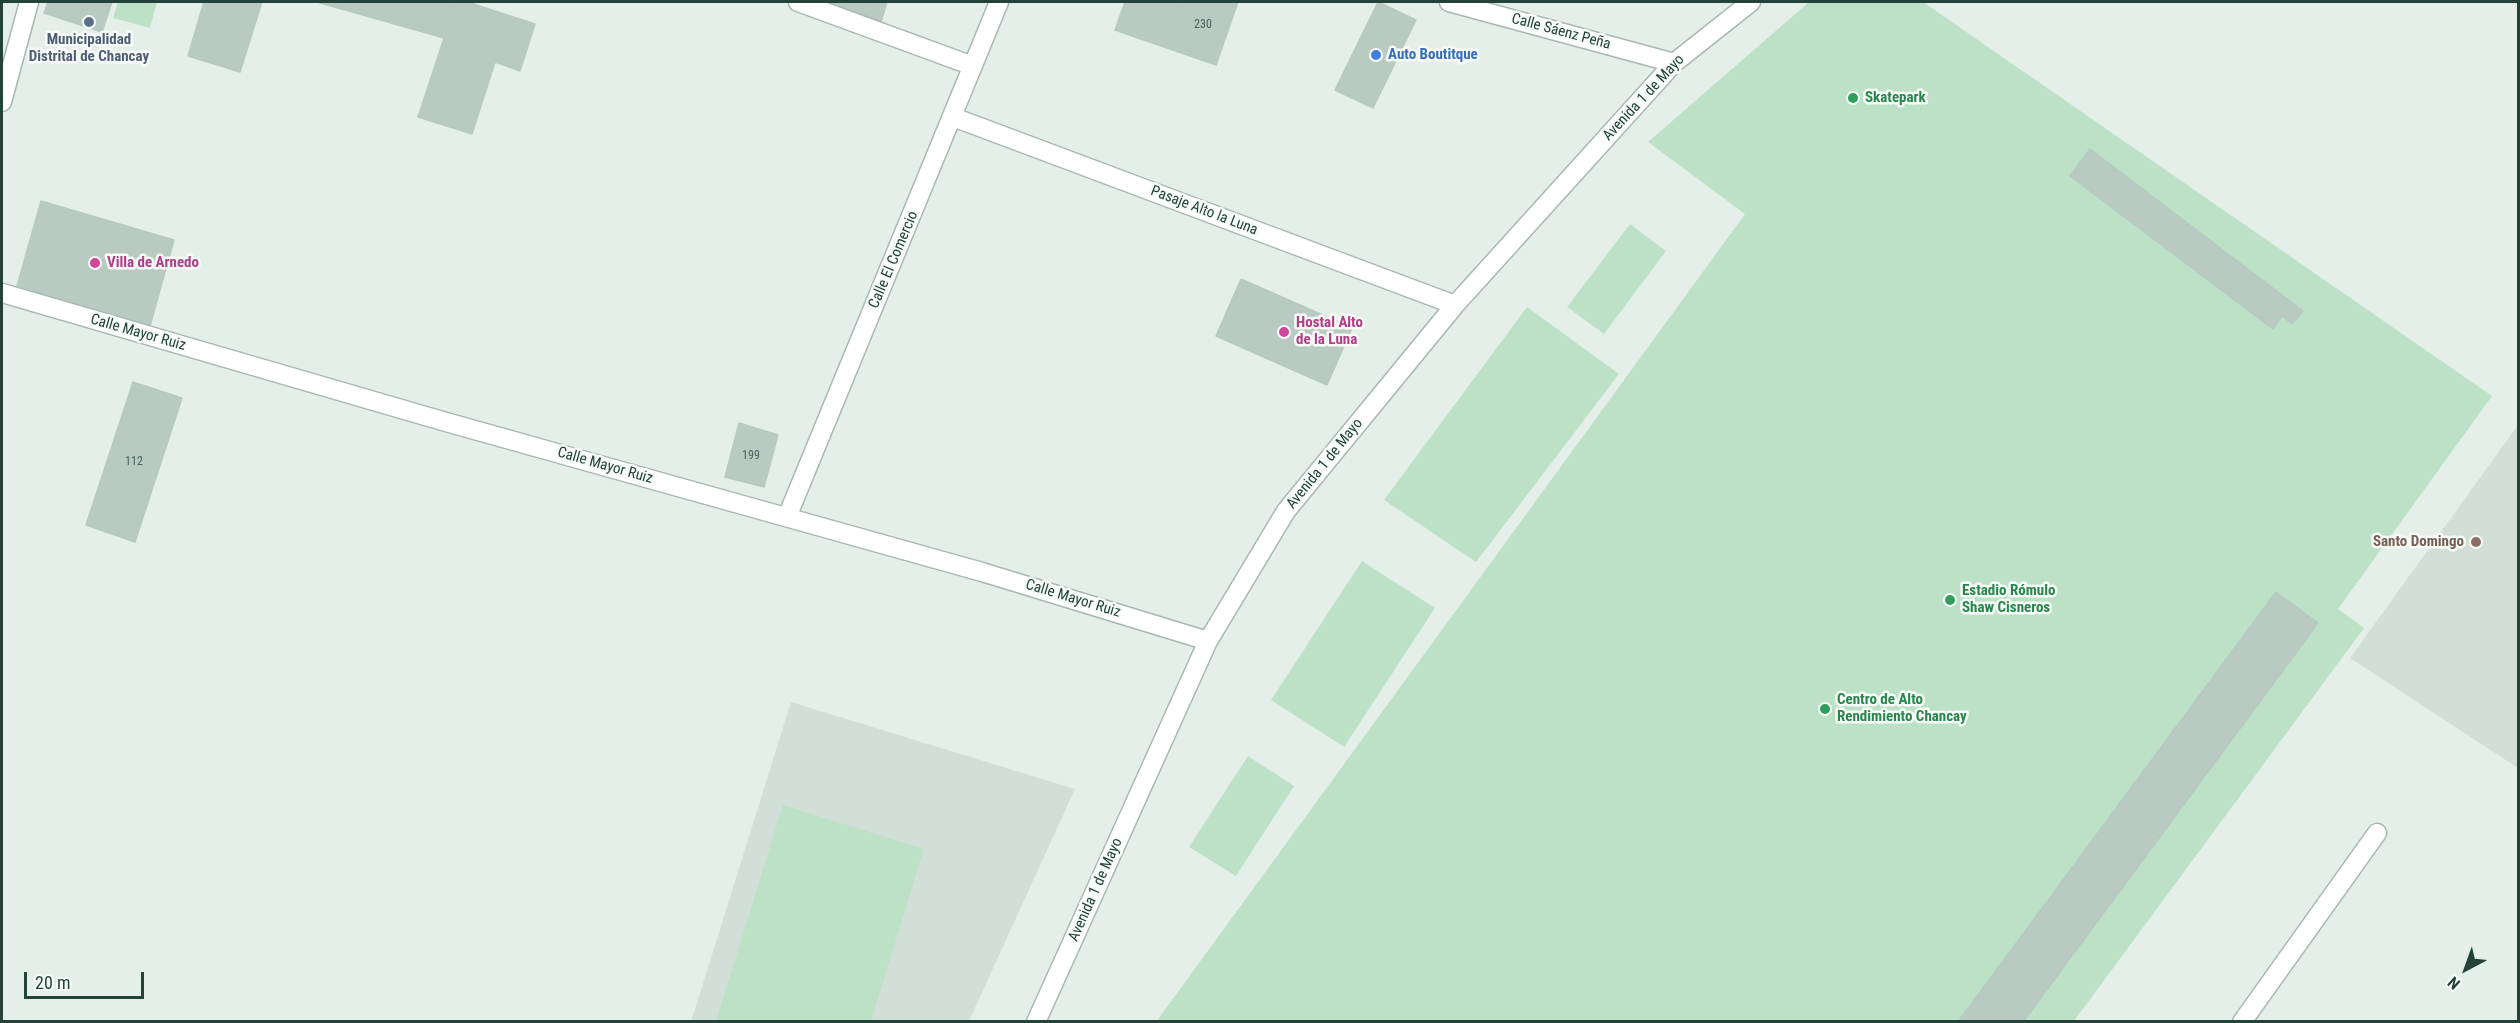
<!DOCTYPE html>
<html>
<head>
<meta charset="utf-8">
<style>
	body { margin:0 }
	#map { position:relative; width:2520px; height:1023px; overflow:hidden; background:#e5efea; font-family:"Roboto Condensed",sans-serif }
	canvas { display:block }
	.frame { position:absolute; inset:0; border:3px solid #22423a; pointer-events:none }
	.north { position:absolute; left:2436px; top:939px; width:60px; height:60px; -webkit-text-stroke:4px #f6fbf8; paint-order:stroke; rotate:221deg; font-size:16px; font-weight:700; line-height:24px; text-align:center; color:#22423a }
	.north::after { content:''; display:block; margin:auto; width:21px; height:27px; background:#22423a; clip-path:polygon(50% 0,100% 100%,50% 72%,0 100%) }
	.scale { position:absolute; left:24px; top:972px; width:120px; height:27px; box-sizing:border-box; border:3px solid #22423a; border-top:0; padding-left:8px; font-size:18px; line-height:21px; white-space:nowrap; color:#22423a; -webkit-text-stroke:4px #f6fbf8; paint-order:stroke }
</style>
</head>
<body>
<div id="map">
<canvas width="2520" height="1023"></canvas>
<div class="frame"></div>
<div class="north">N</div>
<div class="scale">20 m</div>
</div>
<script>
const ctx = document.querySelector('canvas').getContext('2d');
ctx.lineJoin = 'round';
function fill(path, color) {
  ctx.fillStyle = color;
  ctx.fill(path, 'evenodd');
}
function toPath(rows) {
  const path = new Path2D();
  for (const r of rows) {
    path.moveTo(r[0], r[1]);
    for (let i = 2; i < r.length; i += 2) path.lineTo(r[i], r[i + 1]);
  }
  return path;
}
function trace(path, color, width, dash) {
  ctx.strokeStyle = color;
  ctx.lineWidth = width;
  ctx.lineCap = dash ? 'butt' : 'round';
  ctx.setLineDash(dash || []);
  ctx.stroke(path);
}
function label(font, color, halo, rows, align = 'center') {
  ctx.font = font + ' "Roboto Condensed",sans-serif';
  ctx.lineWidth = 5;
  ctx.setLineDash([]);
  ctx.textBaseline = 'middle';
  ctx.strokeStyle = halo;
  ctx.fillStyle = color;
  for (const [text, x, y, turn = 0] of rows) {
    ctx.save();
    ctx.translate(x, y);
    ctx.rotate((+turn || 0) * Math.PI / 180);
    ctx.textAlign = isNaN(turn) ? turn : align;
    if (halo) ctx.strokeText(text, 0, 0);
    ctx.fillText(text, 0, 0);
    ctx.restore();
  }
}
fill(toPath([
	[2518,425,2518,768,2350,658],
	[791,702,1075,789,969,1021,691,1022]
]), '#d2dfd9');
fill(toPath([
	[118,2,157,2,150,28,113,18],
	[1809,2,1923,2,2492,396,2338,609,2364,628,2074,1021,1156,1022,1745,214,1648,142],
	[1630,224,1666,251,1604,334,1567,307],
	[1527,307,1619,374,1476,562,1384,500],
	[1362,561,1435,608,1344,747,1271,700],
	[1248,756,1294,786,1236,876,1189,847],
	[783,805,924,849,871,1021,716,1021]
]), '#bce1c7');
const building = toPath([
	[48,2,112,2,102,32,44,13,48,2],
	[204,2,262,2,240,72,188,56,204,2],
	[317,2,456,2,444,38,317,2],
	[456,2,467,2,535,24,520,71,495,62,472,134,418,117,456,2],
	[816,2,887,2,881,22,816,2],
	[1125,2,1184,2,1167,48,1115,30,1125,2],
	[1184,2,1238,2,1216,65,1167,48,1184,2],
	[1378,2,1416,20,1373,108,1335,90,1378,2],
	[2090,149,2303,311,2292,324,2282,316,2273,329,2070,176,2090,149],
	[41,201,174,240,150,326,17,286,41,201],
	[1241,279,1352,328,1327,385,1216,336,1241,279],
	[133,382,182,398,135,542,86,525,133,382],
	[739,423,778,435,764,487,725,477,739,423],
	[2276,592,2318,623,2023,1022,1958,1022,2276,592]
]);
fill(building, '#b9cac3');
trace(building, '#b6c9c2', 1.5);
const minor = toPath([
	[798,2,973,66],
	[1449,2,1674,63],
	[2,102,29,2],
	[953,117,1455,305],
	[2,293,446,422,982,572,1208,641],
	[787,517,999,2],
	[1036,1022,1208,641,1286,511,1455,305,1674,63,1751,2],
	[2242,1022,2377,833]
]);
trace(minor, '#a7b8b2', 21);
trace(minor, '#fff', 18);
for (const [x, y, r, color] of [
	[89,22,6,"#5c6f8a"],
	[1376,55,6,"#3f7fe0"],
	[1853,98,6,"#2e9e5b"],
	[95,263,6,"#d1479c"],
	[1284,332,6,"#d1479c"],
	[2476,542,6,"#8d6e63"],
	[1950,600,6,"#2e9e5b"],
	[1825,709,6,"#2e9e5b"]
]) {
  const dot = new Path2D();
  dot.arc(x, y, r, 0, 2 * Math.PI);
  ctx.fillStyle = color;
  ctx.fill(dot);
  trace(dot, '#f6fbf8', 2);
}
label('12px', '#48645c', null, [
	["230",1203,25],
	["199",751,456],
	["112",134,462]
]);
label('15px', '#22423a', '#f6fbf8', [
	["Calle Sáenz Peña",1561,32,15],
	["Avenida 1 de Mayo",1644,98,-47],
	["Pasaje Alto la Luna",1204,211,21],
	["Calle El Comercio",894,260,-67],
	["Calle Mayor Ruiz",138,333,16],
	["Avenida 1 de Mayo",1325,464,-51],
	["Calle Mayor Ruiz",605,466,16],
	["Calle Mayor Ruiz",1073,599,17],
	["Avenida 1 de Mayo",1096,890,-66]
]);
label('bold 15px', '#4e5e75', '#f6fbf8', [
	["Municipalidad",89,40],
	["Distrital de Chancay",89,57]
]);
label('bold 15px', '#366cbe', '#f6fbf8', [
	["Auto Boutitque",1388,55]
], 'left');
label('bold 15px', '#27864d', '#f6fbf8', [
	["Skatepark",1865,98],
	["Estadio Rómulo",1962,591],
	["Shaw Cisneros",1962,608],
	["Centro de Alto",1837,700],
	["Rendimiento Chancay",1837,717]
], 'left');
label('bold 15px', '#b23c85', '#f6fbf8', [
	["Villa de Arnedo",107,263],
	["Hostal Alto",1296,323],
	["de la Luna",1296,340]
], 'left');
label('bold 15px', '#785e54', '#f6fbf8', [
	["Santo Domingo",2464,542]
], 'right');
</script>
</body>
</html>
